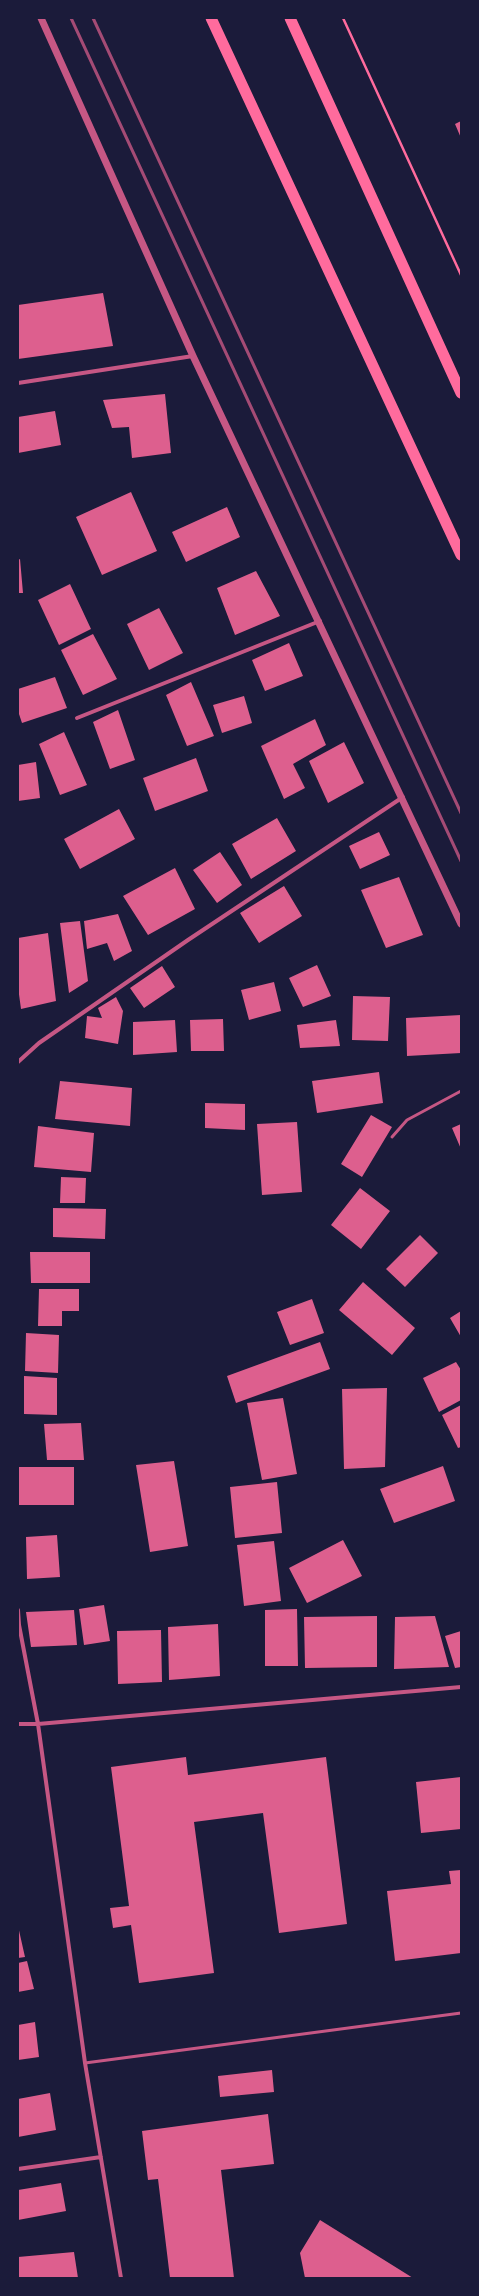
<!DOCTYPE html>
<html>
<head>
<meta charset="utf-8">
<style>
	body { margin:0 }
	#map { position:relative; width:479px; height:2296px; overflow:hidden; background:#1b1b3a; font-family:"Source Sans 3",sans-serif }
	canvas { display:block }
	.frame { position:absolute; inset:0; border:19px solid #1b1b3a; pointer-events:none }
</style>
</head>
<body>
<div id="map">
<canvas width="479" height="2296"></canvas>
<div class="frame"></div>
</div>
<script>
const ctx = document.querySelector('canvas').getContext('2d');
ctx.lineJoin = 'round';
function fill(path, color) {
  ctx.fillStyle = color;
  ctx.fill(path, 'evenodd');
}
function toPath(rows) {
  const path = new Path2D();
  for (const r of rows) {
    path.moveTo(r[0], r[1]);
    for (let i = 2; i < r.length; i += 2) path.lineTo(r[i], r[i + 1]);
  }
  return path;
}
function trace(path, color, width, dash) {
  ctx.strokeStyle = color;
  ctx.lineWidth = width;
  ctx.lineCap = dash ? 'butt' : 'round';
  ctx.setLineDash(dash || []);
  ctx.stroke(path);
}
fill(toPath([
	[461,121,461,138,455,124],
	[103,293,113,346,18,359,18,305],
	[165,394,171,453,132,458,129,427,112,428,103,400],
	[55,411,61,445,18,453,18,417],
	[131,492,157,551,102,575,76,517],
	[227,507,240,537,186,562,172,532],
	[20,559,23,593,18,593,18,560],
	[256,571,280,616,235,635,217,588],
	[70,584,91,629,59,645,38,600],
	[159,608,183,653,149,670,127,624],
	[93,634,117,679,83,695,61,650],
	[289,643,303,676,265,691,252,660],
	[55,677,67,708,22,723,18,711,18,689],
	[191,682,214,736,187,746,166,695],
	[244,696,252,723,222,733,213,705],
	[118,710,135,760,110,769,93,722],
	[315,719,326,745,293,764,305,788,284,799,261,746],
	[64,732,87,785,60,795,39,744],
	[344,742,364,783,328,803,309,761],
	[196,758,208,791,155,811,143,778],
	[36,762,40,798,18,801,18,765],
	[119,809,135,839,80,869,64,839],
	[277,818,296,851,251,879,232,844],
	[379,832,390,855,360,869,349,846],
	[220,852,242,885,217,903,193,870],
	[175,868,195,909,148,935,123,896],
	[399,877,423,935,386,948,361,890],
	[284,886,302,916,259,943,240,913],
	[118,914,132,951,114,961,107,943,87,949,84,921],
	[80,921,88,981,69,993,60,923],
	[48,933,56,1001,21,1009,18,987,18,938],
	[317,965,331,996,303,1007,289,978],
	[162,966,175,987,144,1008,130,988],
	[274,982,281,1011,249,1020,241,990],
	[353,996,390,997,388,1041,352,1040],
	[116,997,123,1011,118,1044,85,1038,87,1016,102,1018,98,1008],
	[461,1015,461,1053,407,1056,406,1018],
	[223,1019,224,1051,191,1051,190,1020],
	[175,1020,177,1052,133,1055,133,1022],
	[336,1020,340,1046,300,1048,297,1025],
	[379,1072,383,1103,317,1113,312,1081],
	[60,1081,132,1088,130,1126,55,1119],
	[205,1103,245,1104,245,1130,205,1128],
	[371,1115,392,1127,362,1177,341,1164],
	[297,1122,302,1192,262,1195,257,1124],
	[461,1124,461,1149,452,1128],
	[38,1126,94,1133,91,1172,34,1167],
	[61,1177,86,1178,85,1203,60,1203],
	[360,1188,390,1211,361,1249,331,1225],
	[53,1208,106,1209,105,1239,53,1237],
	[420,1235,438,1253,405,1287,386,1269],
	[30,1252,90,1252,90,1283,31,1283],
	[363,1282,415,1328,392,1355,339,1310],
	[39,1289,79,1289,79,1311,62,1311,62,1326,38,1326],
	[312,1299,324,1333,290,1345,277,1312],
	[461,1311,461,1337,450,1318],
	[26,1333,59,1335,58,1373,25,1371],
	[320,1342,330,1369,236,1403,227,1376],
	[456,1362,461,1370,461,1400,439,1412,423,1378],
	[24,1376,57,1378,57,1415,24,1414],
	[387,1388,385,1467,344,1469,342,1389],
	[283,1398,297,1474,262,1480,247,1403],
	[461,1405,461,1447,458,1448,442,1415],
	[81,1423,84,1460,47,1460,44,1424],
	[174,1461,188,1546,150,1552,136,1465],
	[443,1466,455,1501,394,1523,380,1489],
	[18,1467,74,1467,74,1505,18,1505],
	[277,1482,282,1533,235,1538,230,1487],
	[57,1535,60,1577,27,1579,26,1537],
	[343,1540,362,1576,307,1603,289,1568],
	[274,1541,281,1601,244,1606,237,1545],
	[104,1605,110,1641,84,1645,79,1609],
	[297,1609,298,1666,265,1666,265,1610],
	[74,1610,77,1645,31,1647,26,1612],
	[377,1616,377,1667,305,1668,304,1617],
	[435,1616,449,1667,394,1669,395,1617],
	[218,1624,220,1676,169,1680,168,1627],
	[161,1630,162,1682,118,1684,117,1631],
	[461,1631,461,1667,455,1668,445,1636],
	[186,1757,188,1775,326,1757,347,1924,279,1933,263,1813,194,1822,214,1973,139,1983,131,1925,113,1928,110,1908,129,1906,111,1767],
	[461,1777,461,1829,421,1833,416,1782],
	[461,1870,461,1953,395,1961,387,1891,451,1884,449,1871],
	[18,1926,25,1957,18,1958],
	[27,1961,34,1989,18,1992,18,1963],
	[35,2022,39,2057,18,2060,18,2025],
	[272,2070,274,2092,220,2097,218,2076],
	[50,2093,56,2130,18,2137,18,2099],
	[268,2114,274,2164,221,2170,234,2278,170,2278,158,2179,148,2180,142,2131],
	[61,2183,66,2211,18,2220,18,2190],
	[320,2220,413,2278,305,2278,300,2253],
	[74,2252,78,2278,18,2278,18,2257]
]), '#dd5f8e');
trace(toPath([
	[343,18,461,275]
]), '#ff6b9d', 2.5);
trace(toPath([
	[392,1137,407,1120,461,1091],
	[85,2063,461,2013]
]), '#c65784', 3);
trace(toPath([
	[18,383,193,356],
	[77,718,320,621],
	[18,1062,39,1043,188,940,403,797],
	[18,1610,19,1625,38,1724,85,2063,121,2278],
	[18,1724,38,1724,461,1687],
	[18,2169,101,2157]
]), '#c65784', 4);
trace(toPath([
	[41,18,193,356,461,924]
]), '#c65784', 7);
trace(toPath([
	[211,18,461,555],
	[290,18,461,393]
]), '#ff6b9d', 11);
trace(toPath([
	[71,18,461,861],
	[93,18,461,813]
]), '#a44b75', 3);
</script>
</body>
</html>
